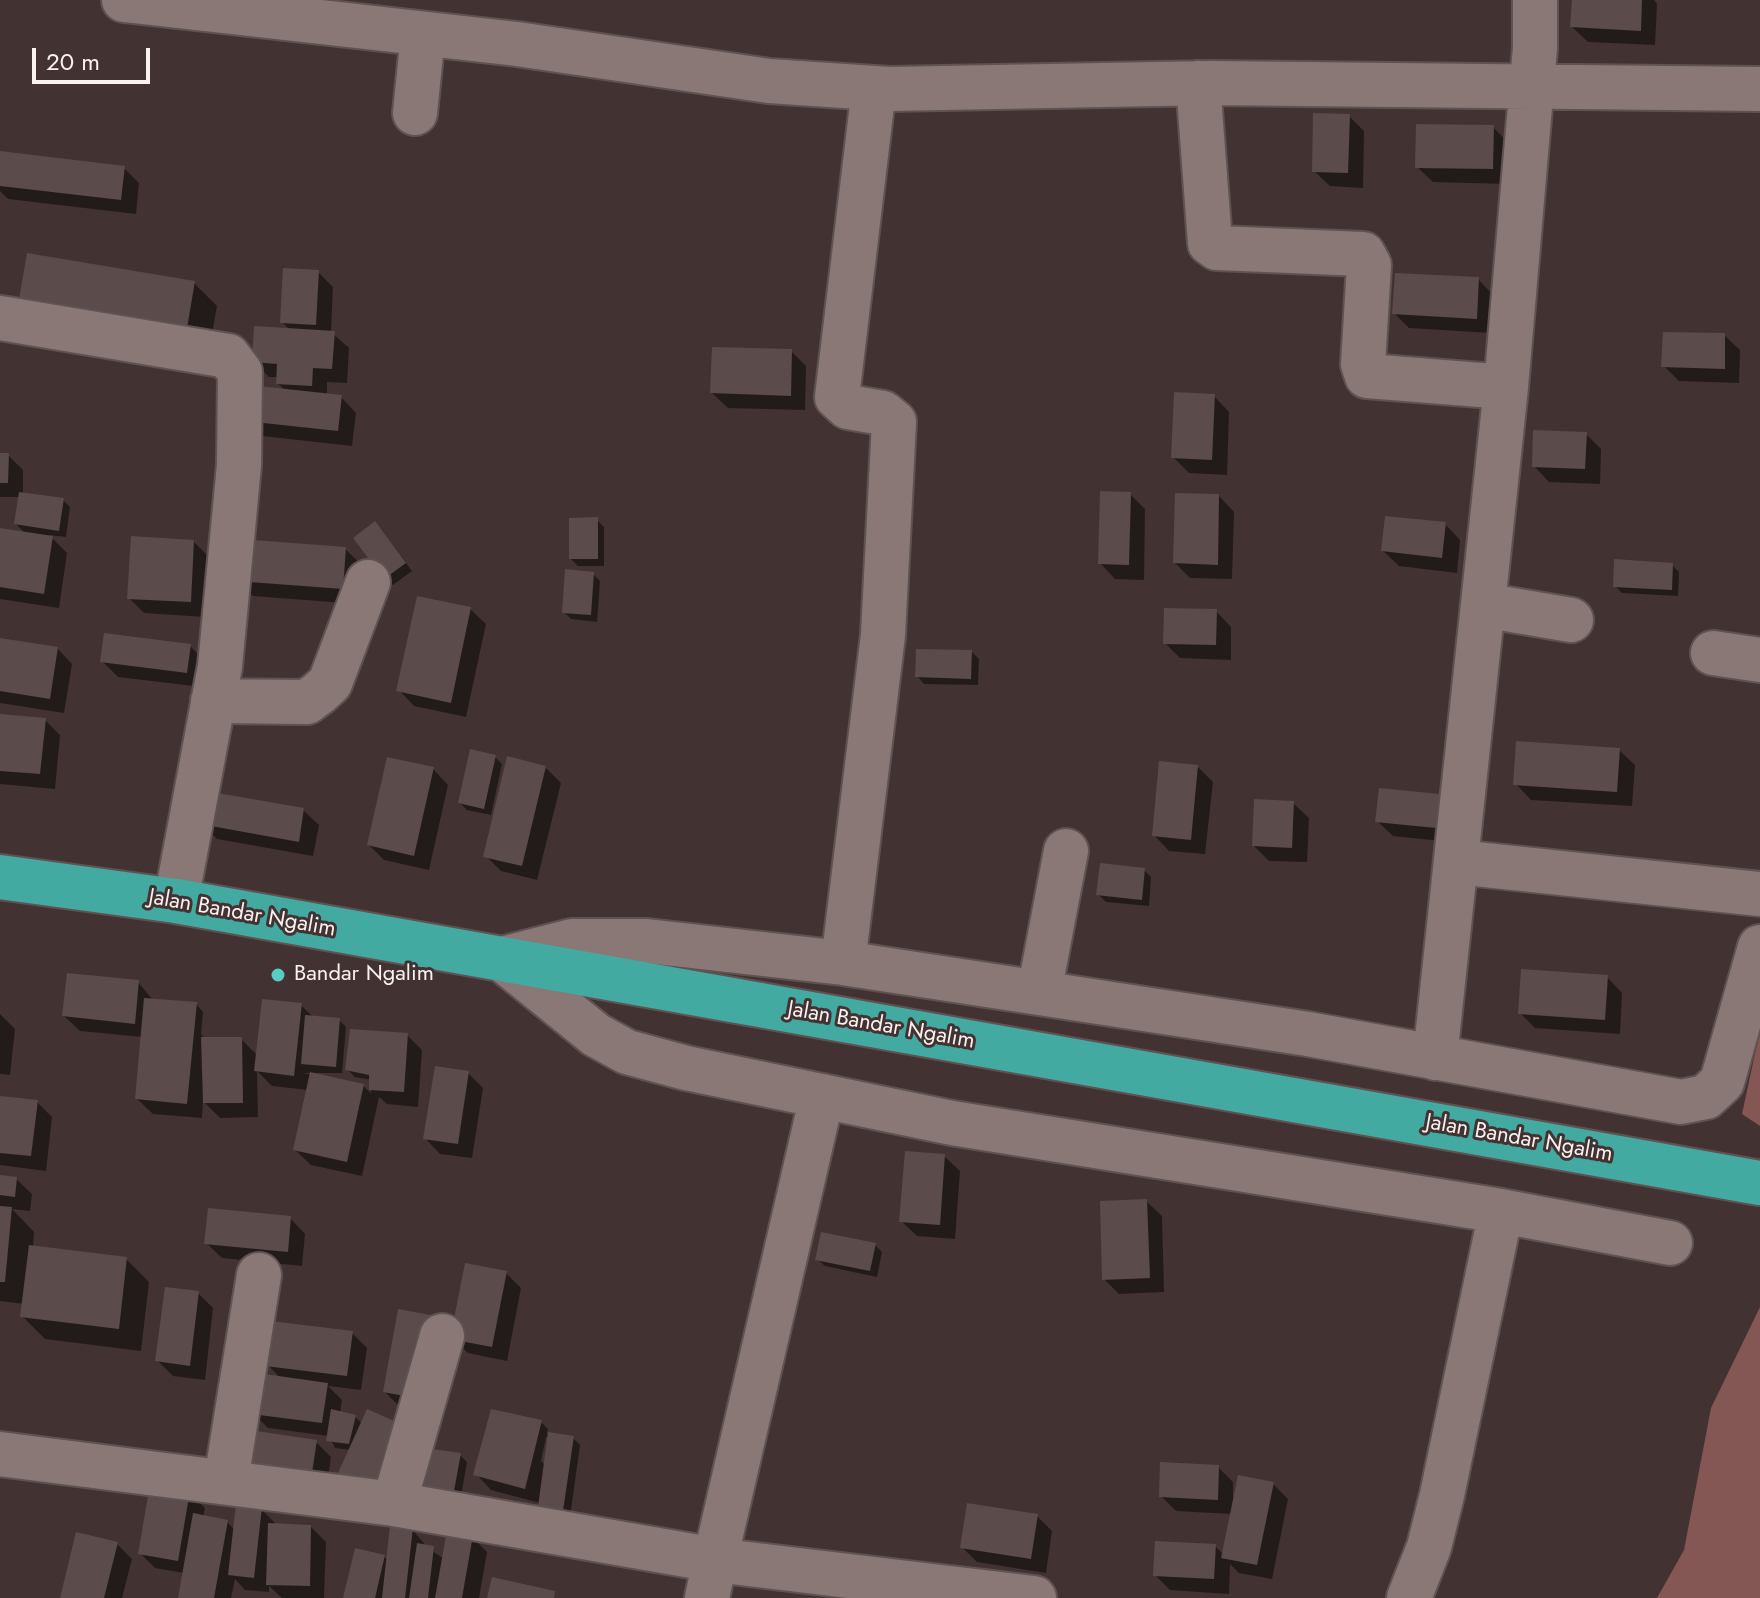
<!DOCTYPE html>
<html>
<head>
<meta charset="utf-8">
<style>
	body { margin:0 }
	#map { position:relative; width:1760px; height:1598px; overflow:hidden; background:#423332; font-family:Jost,sans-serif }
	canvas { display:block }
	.scale { position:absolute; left:32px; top:48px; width:118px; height:36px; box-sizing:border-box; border:4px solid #fbf1f0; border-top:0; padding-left:10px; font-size:24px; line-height:28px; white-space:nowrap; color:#fbf1f0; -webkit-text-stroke:6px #423332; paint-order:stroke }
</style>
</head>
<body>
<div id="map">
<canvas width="1760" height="1598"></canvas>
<div class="scale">20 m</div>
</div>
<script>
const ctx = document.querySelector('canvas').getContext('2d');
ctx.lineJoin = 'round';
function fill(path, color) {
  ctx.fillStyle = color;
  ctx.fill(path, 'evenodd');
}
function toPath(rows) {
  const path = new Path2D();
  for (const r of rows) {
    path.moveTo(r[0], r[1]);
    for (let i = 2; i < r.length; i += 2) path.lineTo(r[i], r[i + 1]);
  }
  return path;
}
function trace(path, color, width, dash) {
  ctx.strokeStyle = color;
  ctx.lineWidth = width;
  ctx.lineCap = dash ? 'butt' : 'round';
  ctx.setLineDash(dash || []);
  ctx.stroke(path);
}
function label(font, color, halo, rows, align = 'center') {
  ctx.font = font + ' Jost,sans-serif';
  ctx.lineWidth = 6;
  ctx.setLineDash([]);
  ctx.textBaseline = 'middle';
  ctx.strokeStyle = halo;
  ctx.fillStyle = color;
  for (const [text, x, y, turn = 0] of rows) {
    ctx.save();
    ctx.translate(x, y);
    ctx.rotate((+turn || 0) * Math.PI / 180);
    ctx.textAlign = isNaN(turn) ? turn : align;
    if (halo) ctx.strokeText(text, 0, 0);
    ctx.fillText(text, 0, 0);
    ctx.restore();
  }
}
fill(toPath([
	[1760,1030,1760,1126,1742,1114],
	[1760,1307,1760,1598,1657,1598,1684,1550,1711,1408]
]), '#845654');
fill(toPath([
	[1574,0,1654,0,1657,4,1655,45,1588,42,1572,27],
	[1349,116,1364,131,1363,188,1330,186,1314,171],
	[1493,127,1508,143,1507,184,1433,182,1417,167],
	[0,153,124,168,139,183,136,214,8,199,0,191],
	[28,255,194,283,217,306,207,362],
	[318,272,333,287,331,332,349,348,347,383,327,382,327,396,341,397,356,413,352,446,262,436,247,420,286,391,278,384,278,377,269,377,254,362,290,330,282,322],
	[1478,279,1493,295,1491,333,1409,328,1394,313],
	[1724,335,1740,350,1739,383,1679,381,1664,366],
	[791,351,806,366,805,410,728,408,712,393],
	[1214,396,1229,412,1227,475,1189,473,1173,457],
	[1586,434,1601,449,1600,484,1549,482,1534,466],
	[0,455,8,455,23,470,23,494,63,500,70,507,66,537,49,535,67,553,59,608,0,599,0,530,26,534,16,524,20,497,0,497],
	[1130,494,1145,509,1144,580,1115,579,1100,563],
	[1219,496,1234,512,1232,579,1190,578,1175,563],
	[597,520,604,527,604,566,578,566,571,559],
	[1445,524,1460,540,1457,573,1399,566,1383,551],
	[382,531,412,571,393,585,386,578],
	[194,542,209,557,205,617,144,613,129,598],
	[345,549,361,564,357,604,253,596,238,580],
	[1672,565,1679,572,1678,596,1622,593,1615,586],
	[593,574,600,581,597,622,571,619,564,612],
	[470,609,486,624,466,717,414,706,399,690],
	[1216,611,1231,627,1231,660,1180,658,1165,643],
	[0,640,57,648,72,664,64,713,0,703],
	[190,646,205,661,202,687,118,677,103,662],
	[972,652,979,659,978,685,924,684,917,676],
	[0,716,45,720,60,735,55,789,0,784],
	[1619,750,1635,765,1632,806,1531,800,1516,784],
	[495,757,502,764,491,815,467,810,460,803],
	[545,767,561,783,537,880,501,871,486,856],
	[1198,767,1213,782,1205,854,1169,851,1154,835],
	[433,769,448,785,429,870,384,860,369,845],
	[1439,796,1454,811,1451,842,1393,836,1377,821],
	[1293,803,1309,818,1307,862,1269,861,1254,846],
	[303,810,319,825,313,856,217,839,202,824],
	[1144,870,1151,877,1149,906,1106,902,1099,895],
	[1607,977,1622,993,1620,1034,1535,1028,1520,1013],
	[138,982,153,1000,196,1004,203,1012,201,1034,205,1039,241,1039,258,1056,301,1005,314,1018,339,1020,346,1027,342,1073,303,1073,363,1086,371,1093,372,1080,355,1077,348,1070,407,1035,422,1050,418,1107,387,1104,379,1097,362,1176,311,1165,295,1150,308,1090,272,1086,257,1071,258,1117,220,1118,203,1101,202,1118,153,1114,137,1099,143,1037,80,1031,64,1016],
	[0,1014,15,1029,10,1075,0,1074],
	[468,1073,483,1088,472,1158,440,1154,425,1138],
	[0,1098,37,1102,52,1117,46,1171,0,1165],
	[944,1156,960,1171,955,1239,917,1236,901,1221],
	[0,1177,16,1179,32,1194,30,1211,12,1209,34,1232,33,1247,126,1259,149,1282,141,1351,45,1339,22,1316,24,1304,0,1301],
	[1146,1201,1162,1216,1164,1292,1119,1294,1104,1279],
	[290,1218,305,1234,302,1266,222,1258,206,1243],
	[875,1245,882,1252,877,1277,825,1266,817,1259],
	[506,1273,521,1288,507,1361,468,1353,452,1338],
	[198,1293,213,1308,205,1380,173,1376,157,1360],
	[429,1317,445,1332,400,1407,385,1392],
	[352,1333,367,1348,361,1390,328,1386,342,1400,340,1413,355,1417,363,1424,422,1449,460,1455,467,1462,461,1497,422,1491,351,1450,335,1448,329,1436,268,1428,253,1413,281,1379,268,1365],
	[541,1422,548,1429,547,1434,573,1438,580,1445,570,1517,547,1513,540,1503,491,1490,476,1474],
	[546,1437,550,1437,546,1466,541,1461],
	[316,1442,331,1457,325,1500,238,1475],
	[1218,1467,1233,1482,1233,1497,1273,1484,1288,1499,1272,1579,1239,1573,1230,1564,1229,1594,1170,1590,1155,1575,1215,1546,1224,1555,1232,1514,1176,1511,1161,1496],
	[189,1493,205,1508,203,1517,227,1522,235,1530,261,1509,276,1524,311,1527,326,1542,324,1598,282,1598,269,1586,269,1592,245,1590,235,1579,231,1598,180,1598,184,1573,155,1568,140,1553],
	[1037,1516,1052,1531,1046,1573,977,1562,962,1547],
	[412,1529,427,1547,444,1559,472,1537,487,1552,479,1598,345,1598,384,1556,388,1561],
	[117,1544,132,1559,122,1598,62,1598]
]), '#0007');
fill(toPath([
	[1572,0,1642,0,1641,31,1570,27],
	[1313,113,1350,114,1348,173,1312,172],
	[1416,124,1494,125,1493,169,1415,168],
	[0,151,125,166,121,200,0,186],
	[27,253,195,281,185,340,17,311],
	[283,268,319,270,316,325,280,323],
	[1395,273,1479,277,1477,319,1392,314],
	[254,326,335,331,332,369,313,368,312,386,276,384,277,364,252,362],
	[1663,332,1725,333,1725,369,1661,367],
	[712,347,792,349,791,396,710,393],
	[249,385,342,395,338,431,245,421],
	[1174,392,1215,394,1212,460,1171,458],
	[1533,430,1587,432,1585,469,1532,467],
	[0,453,9,453,8,483,0,483],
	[1100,491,1131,492,1129,565,1098,564],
	[19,492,64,498,59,531,14,524],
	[1175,493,1219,494,1218,565,1173,563],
	[1385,516,1446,522,1442,558,1381,551],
	[598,517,598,559,569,559,569,518],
	[375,521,406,563,384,579,353,538],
	[0,528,53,536,44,594,0,587],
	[131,536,194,540,191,602,127,599],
	[240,539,346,547,343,589,236,581],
	[1614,559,1673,563,1672,590,1613,587],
	[565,569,594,572,591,615,562,613],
	[417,596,471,607,451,703,396,691],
	[1164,608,1217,609,1216,645,1163,644],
	[104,633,191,644,187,673,100,662],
	[0,638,58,647,50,699,0,691],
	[916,649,972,650,971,679,915,677],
	[0,714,46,718,40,774,0,771],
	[1516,741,1620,748,1617,792,1513,785],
	[470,749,496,755,484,809,458,803],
	[507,756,546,766,522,866,483,857],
	[387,757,434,767,414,856,367,845],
	[1159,761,1198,765,1191,840,1152,836],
	[1379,788,1440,794,1436,828,1375,822],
	[206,791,304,808,299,842,200,824],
	[1254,799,1294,801,1292,848,1252,846],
	[1100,863,1145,868,1142,900,1096,895],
	[1521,969,1608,975,1605,1020,1518,1014],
	[67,973,139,980,135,1024,62,1016],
	[144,998,197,1002,187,1104,135,1099],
	[262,999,302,1003,294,1076,254,1071],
	[305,1015,340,1018,336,1067,301,1064],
	[350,1029,408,1033,404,1092,369,1090,369,1075,345,1070],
	[201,1037,242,1037,243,1103,203,1103],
	[435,1066,469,1071,458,1144,423,1139],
	[310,1072,364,1084,347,1162,293,1150],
	[0,1096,38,1100,31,1156,0,1153],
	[905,1151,945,1154,940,1225,899,1222],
	[0,1175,17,1177,15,1197,0,1195],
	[1147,1199,1150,1278,1102,1280,1100,1201],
	[0,1206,12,1207,5,1282,0,1282],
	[208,1208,291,1216,288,1252,204,1244],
	[821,1232,876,1243,870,1271,815,1260],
	[29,1245,127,1257,119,1329,20,1317],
	[465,1263,507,1271,492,1347,450,1339],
	[165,1287,199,1291,190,1366,155,1361],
	[398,1309,430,1315,415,1398,383,1392],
	[271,1321,353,1331,347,1376,265,1366],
	[257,1373,328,1383,322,1423,251,1414],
	[331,1409,356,1415,349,1444,326,1441],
	[367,1409,410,1428,381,1492,338,1473],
	[491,1409,542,1420,525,1489,473,1475],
	[243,1429,317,1440,310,1486,236,1476],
	[548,1432,574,1436,563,1511,538,1507],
	[418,1447,461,1453,454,1491,413,1484],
	[1160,1462,1219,1465,1218,1500,1159,1497],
	[1238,1475,1274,1482,1257,1565,1221,1558],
	[150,1484,190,1491,178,1561,138,1554],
	[967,1503,1038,1514,1031,1559,960,1548],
	[236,1504,262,1507,254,1578,228,1575],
	[193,1513,228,1520,214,1598,178,1598],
	[268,1523,311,1525,310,1586,266,1585],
	[390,1525,413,1527,405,1598,382,1598],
	[447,1530,473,1535,462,1598,435,1598],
	[76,1532,118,1542,104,1598,60,1598],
	[1155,1541,1216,1544,1214,1579,1153,1576],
	[417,1543,434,1546,428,1598,409,1598],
	[355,1548,385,1555,375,1598,343,1598],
	[492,1577,555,1591,554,1598,487,1598]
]), '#5b4b4a');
const minor = toPath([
	[124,0,517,44,769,81,889,89,1210,83,1760,89],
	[1198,83,1210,243,1217,248,1363,254,1369,265,1363,364,1367,376,1506,387],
	[415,113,423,34],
	[0,318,228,356,240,372,239,465,220,666,176,901],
	[1483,605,1571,620],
	[1713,653,1760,660],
	[213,701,307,702,319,693,330,683,368,582],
	[1457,862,1760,894],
	[502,959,572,941,647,941,843,963,1308,1034,1681,1102,1706,1097,1722,1082,1760,947],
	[502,959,596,1035,627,1052,686,1068,952,1123,1501,1211,1670,1243],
	[843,963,883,635,894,422,883,413,848,407,837,397,874,88],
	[1039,993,1066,851],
	[1435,1058,1506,387,1535,48,1535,0],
	[822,1096,715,1560,1034,1598],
	[0,1454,394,1504,715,1560,707,1598],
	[226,1481,259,1275],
	[394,1504,442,1336],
	[1409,1598,1429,1547,1442,1495,1501,1211]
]);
const highway = toPath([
	[0,877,176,901,1760,1183]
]);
trace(minor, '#5f5252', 48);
trace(highway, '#5f5252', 48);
trace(minor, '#8a7877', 44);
trace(highway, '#43aaa1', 44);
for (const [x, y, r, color] of [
	[278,975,8,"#56cec3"]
]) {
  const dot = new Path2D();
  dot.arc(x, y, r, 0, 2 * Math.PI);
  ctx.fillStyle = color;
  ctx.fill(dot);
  trace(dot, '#423332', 3);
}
label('22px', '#fbf1f0', '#423332', [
	["Jalan Bandar Ngalim",242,914,10],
	["Jalan Bandar Ngalim",881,1026,10],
	["Jalan Bandar Ngalim",1519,1139,10]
]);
label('22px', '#fbf1f0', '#423332', [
	["Bandar Ngalim",294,975]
], 'left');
</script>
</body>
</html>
